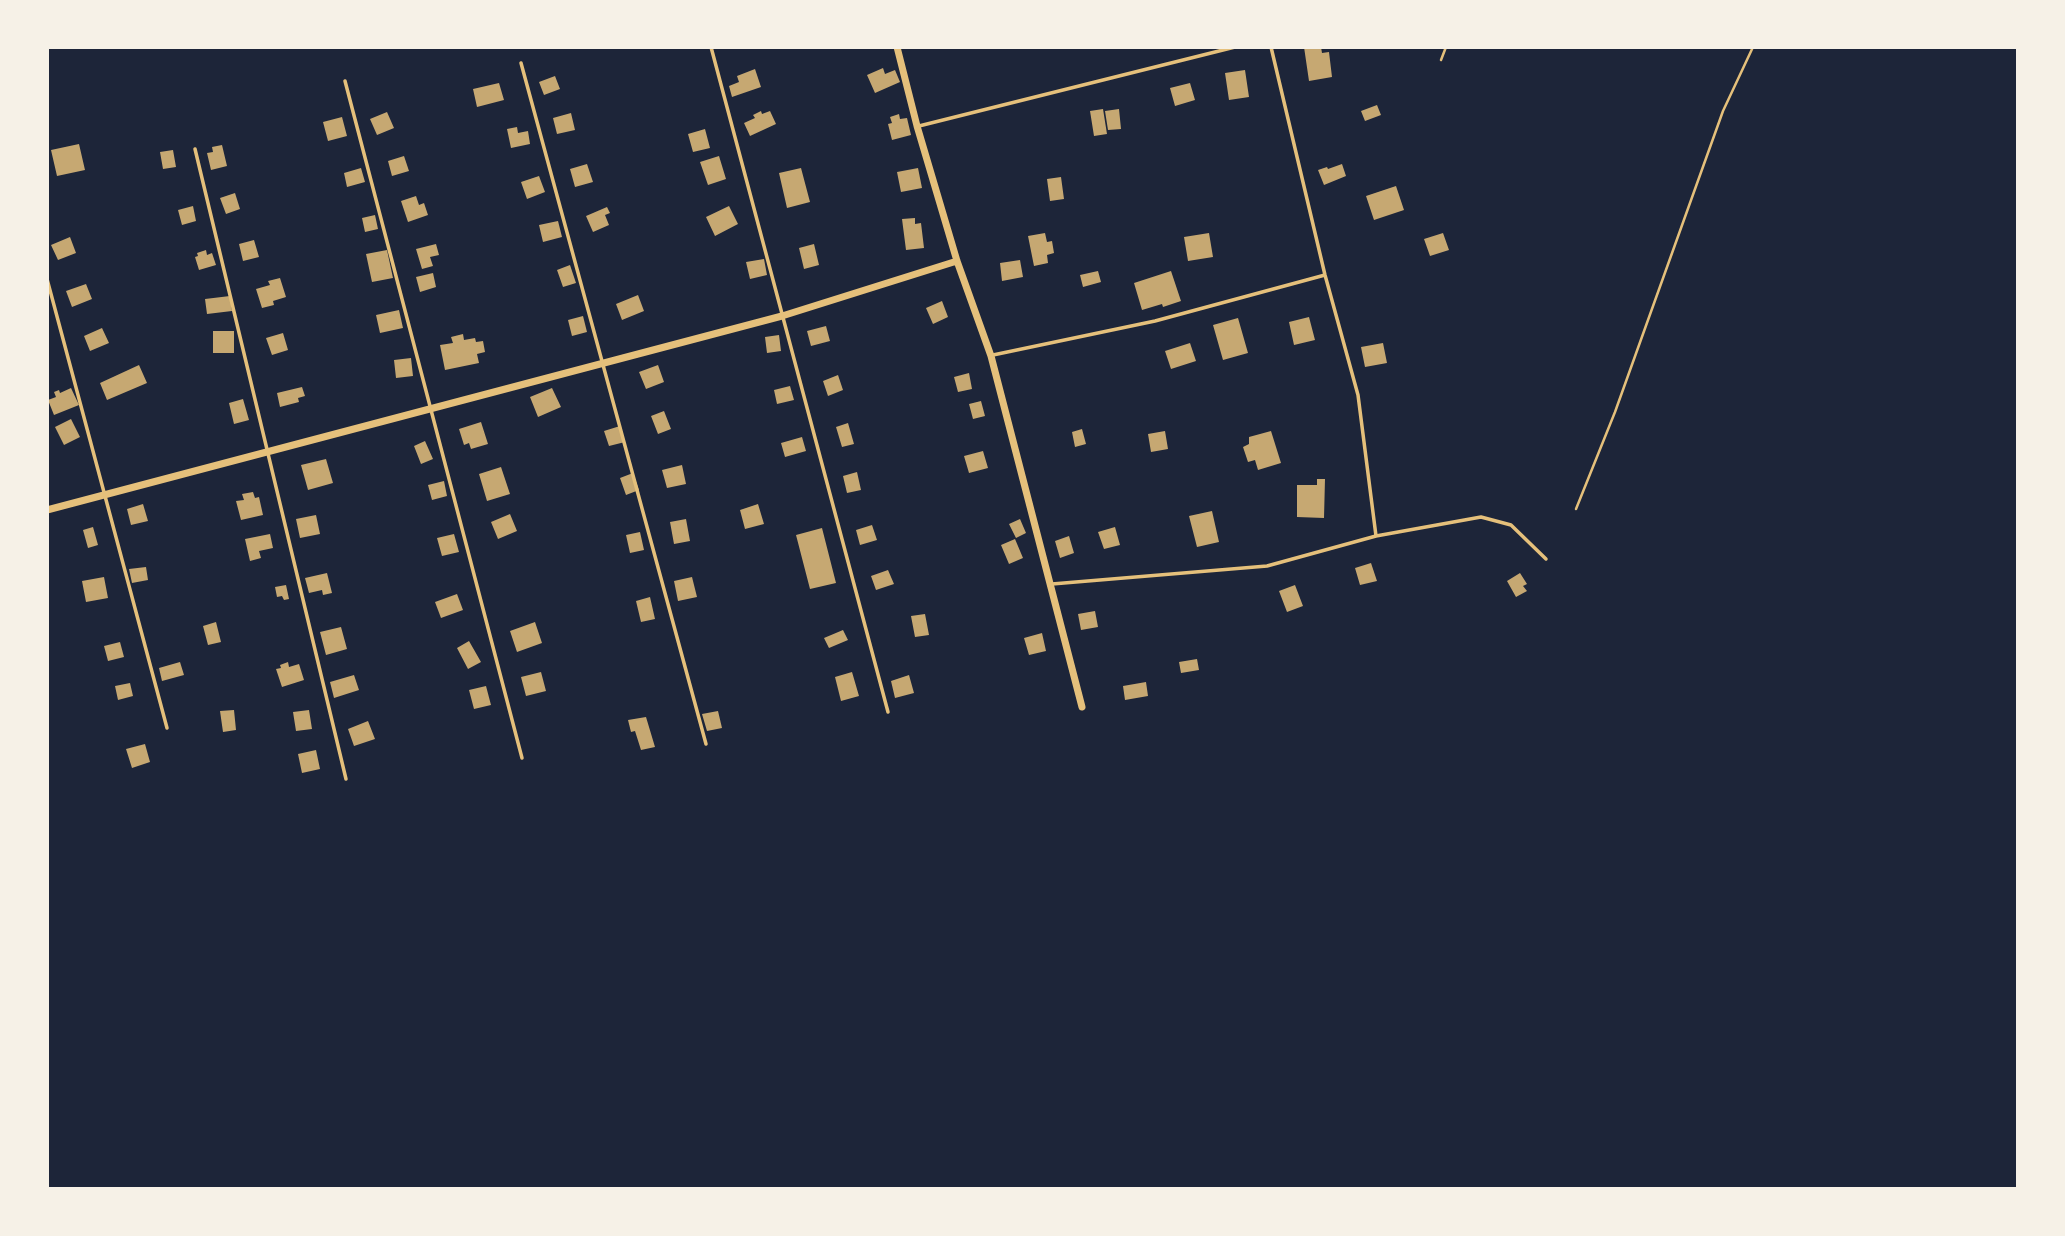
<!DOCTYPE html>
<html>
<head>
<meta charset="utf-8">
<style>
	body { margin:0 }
	#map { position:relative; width:2065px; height:1236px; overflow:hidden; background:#14213d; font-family:"Alegreya Sans",sans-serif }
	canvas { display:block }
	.frame { position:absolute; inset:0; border:49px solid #f6f1e7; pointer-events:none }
</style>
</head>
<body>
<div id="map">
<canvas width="2065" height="1236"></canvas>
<div class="frame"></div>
</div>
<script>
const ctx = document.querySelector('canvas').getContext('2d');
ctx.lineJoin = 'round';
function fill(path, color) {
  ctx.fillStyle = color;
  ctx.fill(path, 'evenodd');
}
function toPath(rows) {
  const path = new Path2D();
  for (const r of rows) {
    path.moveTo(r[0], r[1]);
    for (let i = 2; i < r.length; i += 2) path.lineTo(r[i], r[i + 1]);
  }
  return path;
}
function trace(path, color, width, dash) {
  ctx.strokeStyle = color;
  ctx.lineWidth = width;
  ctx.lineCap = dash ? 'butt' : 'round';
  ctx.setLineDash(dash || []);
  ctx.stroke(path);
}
fill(toPath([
	[47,47,2018,47,2018,1189,47,1189]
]), '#1d2539');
fill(toPath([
	[1304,47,1321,47,1322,53,1329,52,1332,77,1309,81],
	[883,68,885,74,895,70,900,82,875,93,867,75],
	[755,69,761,87,732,97,729,86,739,82,737,76],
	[1245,70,1249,97,1229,100,1225,73],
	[555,76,560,89,544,95,539,82],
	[499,83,504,100,477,107,473,89],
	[1190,83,1195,100,1175,106,1170,88],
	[1377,105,1381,115,1365,121,1361,111],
	[1103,109,1107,134,1094,136,1090,111],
	[1119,109,1121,129,1108,130,1105,111],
	[761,111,762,114,770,111,776,124,750,136,744,123,755,118,753,115],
	[387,112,394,128,377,135,370,119],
	[571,113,575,130,557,134,553,118],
	[899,114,900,119,907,118,911,135,892,140,888,124,892,123,890,117],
	[342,117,347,136,328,141,323,122],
	[517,127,518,133,528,131,530,144,511,148,507,129],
	[705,129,710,148,693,152,688,134],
	[79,144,85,170,57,176,51,150],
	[222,145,227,166,211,170,207,153,213,152,212,147],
	[173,150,176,167,163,169,160,152],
	[404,156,409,171,392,176,388,161],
	[719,156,726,179,708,185,700,162],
	[587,164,593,182,575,187,570,169],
	[1342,164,1346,176,1324,185,1318,170,1327,167,1328,169],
	[361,168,365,182,347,187,344,173],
	[801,168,810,202,787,208,779,173],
	[918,168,922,188,901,192,897,172],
	[539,176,545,192,527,199,521,182],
	[1061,177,1064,199,1050,201,1047,179],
	[1396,186,1404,210,1374,220,1366,196],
	[235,193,240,209,226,214,220,198],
	[416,196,419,205,424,203,428,215,408,222,401,201],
	[193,206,196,221,182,225,178,210],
	[729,206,738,224,715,236,706,217],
	[607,207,610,213,605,215,609,225,593,232,586,216],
	[375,215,378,229,365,232,362,218],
	[915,218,915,224,921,223,924,248,906,250,902,219],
	[558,221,562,237,543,242,539,225],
	[1045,233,1047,242,1052,241,1054,253,1047,255,1048,263,1034,266,1028,236],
	[1209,233,1213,257,1188,261,1184,237],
	[1443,233,1449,250,1430,256,1424,239],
	[70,237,76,253,58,260,51,245],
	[254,240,259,257,243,261,239,244],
	[436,244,439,255,430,257,433,266,422,269,416,249],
	[814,244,819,265,804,269,799,248],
	[206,250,207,255,212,253,216,265,199,270,195,257,198,256,197,253],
	[387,250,393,278,372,282,366,254],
	[764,259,767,275,750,279,746,262],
	[1020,260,1023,277,1002,281,1000,263],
	[570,265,576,283,563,287,557,270],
	[1098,271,1101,282,1083,287,1080,275],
	[1171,271,1181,301,1163,307,1162,304,1142,310,1134,283],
	[433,273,436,287,420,292,416,277],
	[280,278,286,297,273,301,274,305,262,308,256,289,270,285,268,281],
	[86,284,92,299,72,307,66,291],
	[638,295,644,311,622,320,616,304],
	[230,296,232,311,207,314,205,299],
	[942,301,948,317,933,324,926,308],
	[399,310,403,328,380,333,376,315],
	[583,316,587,332,572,336,568,320],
	[1309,317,1315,340,1294,345,1289,322],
	[1238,318,1248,353,1223,360,1213,325],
	[826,326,830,341,811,346,807,331],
	[102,328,109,343,90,351,84,336],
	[213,331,234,331,234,353,213,353],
	[283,333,288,350,272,355,266,338],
	[463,334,464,340,475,338,476,342,483,341,485,352,477,354,479,363,445,370,440,345,453,343,451,337],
	[779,335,781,351,767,353,765,337],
	[1190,343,1196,361,1171,369,1165,351],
	[1383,343,1387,363,1365,367,1361,347],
	[411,358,413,376,396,378,394,360],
	[139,365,147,383,107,400,100,383],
	[658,365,664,382,646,389,639,372],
	[969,373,972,389,958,392,954,377],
	[838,375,843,390,828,396,823,381],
	[790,386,794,400,777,404,774,390],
	[302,387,305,396,298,398,299,402,280,407,277,393],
	[71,388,79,405,54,415,48,400,56,397,54,392,59,390,60,393],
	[552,388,561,407,538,417,530,397],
	[243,399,249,420,234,424,229,403],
	[981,401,985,416,973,419,969,404],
	[664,411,671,429,658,434,651,416],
	[71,419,80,437,64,445,55,427],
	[481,422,488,444,471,449,469,443,464,445,459,429],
	[848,423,854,444,842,447,836,427],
	[620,426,625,442,609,446,604,431],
	[1082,429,1086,444,1075,447,1072,432],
	[1165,431,1168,449,1151,452,1148,434],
	[1271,431,1281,463,1258,470,1255,460,1248,462,1243,447,1249,444,1249,437],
	[802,437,806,451,785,457,781,443],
	[425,441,433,459,421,464,414,446],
	[983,451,988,468,969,473,964,456],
	[326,459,333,483,308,490,301,465],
	[682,465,686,484,667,488,662,470],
	[501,467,510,494,487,501,479,474],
	[857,472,861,490,847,493,843,476],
	[633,473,639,490,626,495,620,478],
	[1317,479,1325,479,1324,518,1297,517,1297,485,1317,485],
	[444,481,447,496,432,500,428,485],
	[253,492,255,498,259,497,263,515,241,520,236,501,244,500,242,494],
	[143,504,148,521,131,525,127,509],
	[758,504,764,524,745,529,740,510],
	[1212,511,1219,542,1197,547,1189,516],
	[510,514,517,531,498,539,491,522],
	[316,515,320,534,300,538,296,519],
	[686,519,690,541,674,544,670,522],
	[1020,519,1026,533,1016,538,1009,524],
	[872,525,877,540,860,545,856,530],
	[93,527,98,545,88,548,83,530],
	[1115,527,1120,545,1104,549,1098,532],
	[822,528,836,583,810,589,796,535],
	[640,532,644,550,630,553,626,535],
	[270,534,273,548,259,551,261,558,250,561,245,539],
	[454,534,459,552,442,556,437,538],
	[1069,536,1074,553,1060,558,1055,541],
	[1015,539,1023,558,1009,564,1001,545],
	[1371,563,1377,581,1360,585,1355,568],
	[146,567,148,580,132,583,129,569],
	[888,570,894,584,876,590,871,576],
	[327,573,332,593,323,595,322,590,309,593,305,578],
	[1520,573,1527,584,1523,586,1527,591,1516,597,1507,581],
	[104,577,108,598,86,602,82,581],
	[692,577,697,597,678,601,674,581],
	[286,585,289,599,284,600,282,596,277,597,275,587],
	[1295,585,1303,606,1287,612,1279,591],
	[457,594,463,610,441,618,435,602],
	[650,597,655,619,641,622,636,601],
	[1095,611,1098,627,1081,630,1078,614],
	[925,614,929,635,915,637,911,616],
	[216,622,221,642,208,645,203,626],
	[535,622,542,643,517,652,510,631],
	[341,627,347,649,326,655,320,632],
	[843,630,848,640,829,648,824,638],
	[1042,633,1046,651,1029,655,1024,638],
	[469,641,481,662,468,669,457,648],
	[120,642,124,657,108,661,104,646],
	[1197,659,1199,670,1181,673,1179,662],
	[180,662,184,675,162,681,159,668],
	[288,662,289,667,299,664,304,680,282,687,276,669,281,668,280,665],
	[541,672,546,691,526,696,521,677],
	[852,672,859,696,841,701,835,677],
	[354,675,359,690,334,698,330,682],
	[909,675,914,693,895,698,891,681],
	[1146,682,1148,696,1125,700,1123,686],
	[130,683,133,696,118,700,115,686],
	[486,686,491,705,474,709,469,690],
	[234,710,236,730,223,732,220,711],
	[309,710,312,729,296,731,293,712],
	[718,711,722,728,707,731,702,714],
	[646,717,655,747,641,750,635,731,631,732,628,720],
	[368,721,375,739,354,746,348,729],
	[145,744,150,762,132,768,126,749],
	[316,750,320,769,302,773,298,754]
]), '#c6a872');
trace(toPath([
	[1441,60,1446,47],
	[1576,509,1615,412,1723,111,1753,47]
]), '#e5c07b', 2.5);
trace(toPath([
	[711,47,888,712],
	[1271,47,1325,275,1358,395,1376,536],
	[521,63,706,744],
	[345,81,522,758],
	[919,126,1235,47],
	[195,149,346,779],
	[47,279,167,728],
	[993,355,1155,321,1325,275],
	[1052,584,1267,566,1376,536,1481,517,1511,525,1546,559]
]), '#e5c07b', 3.5);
trace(toPath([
	[897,47,917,126,957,261,991,356,1082,707],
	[47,510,782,316,957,261]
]), '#e5c07b', 7);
</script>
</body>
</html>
